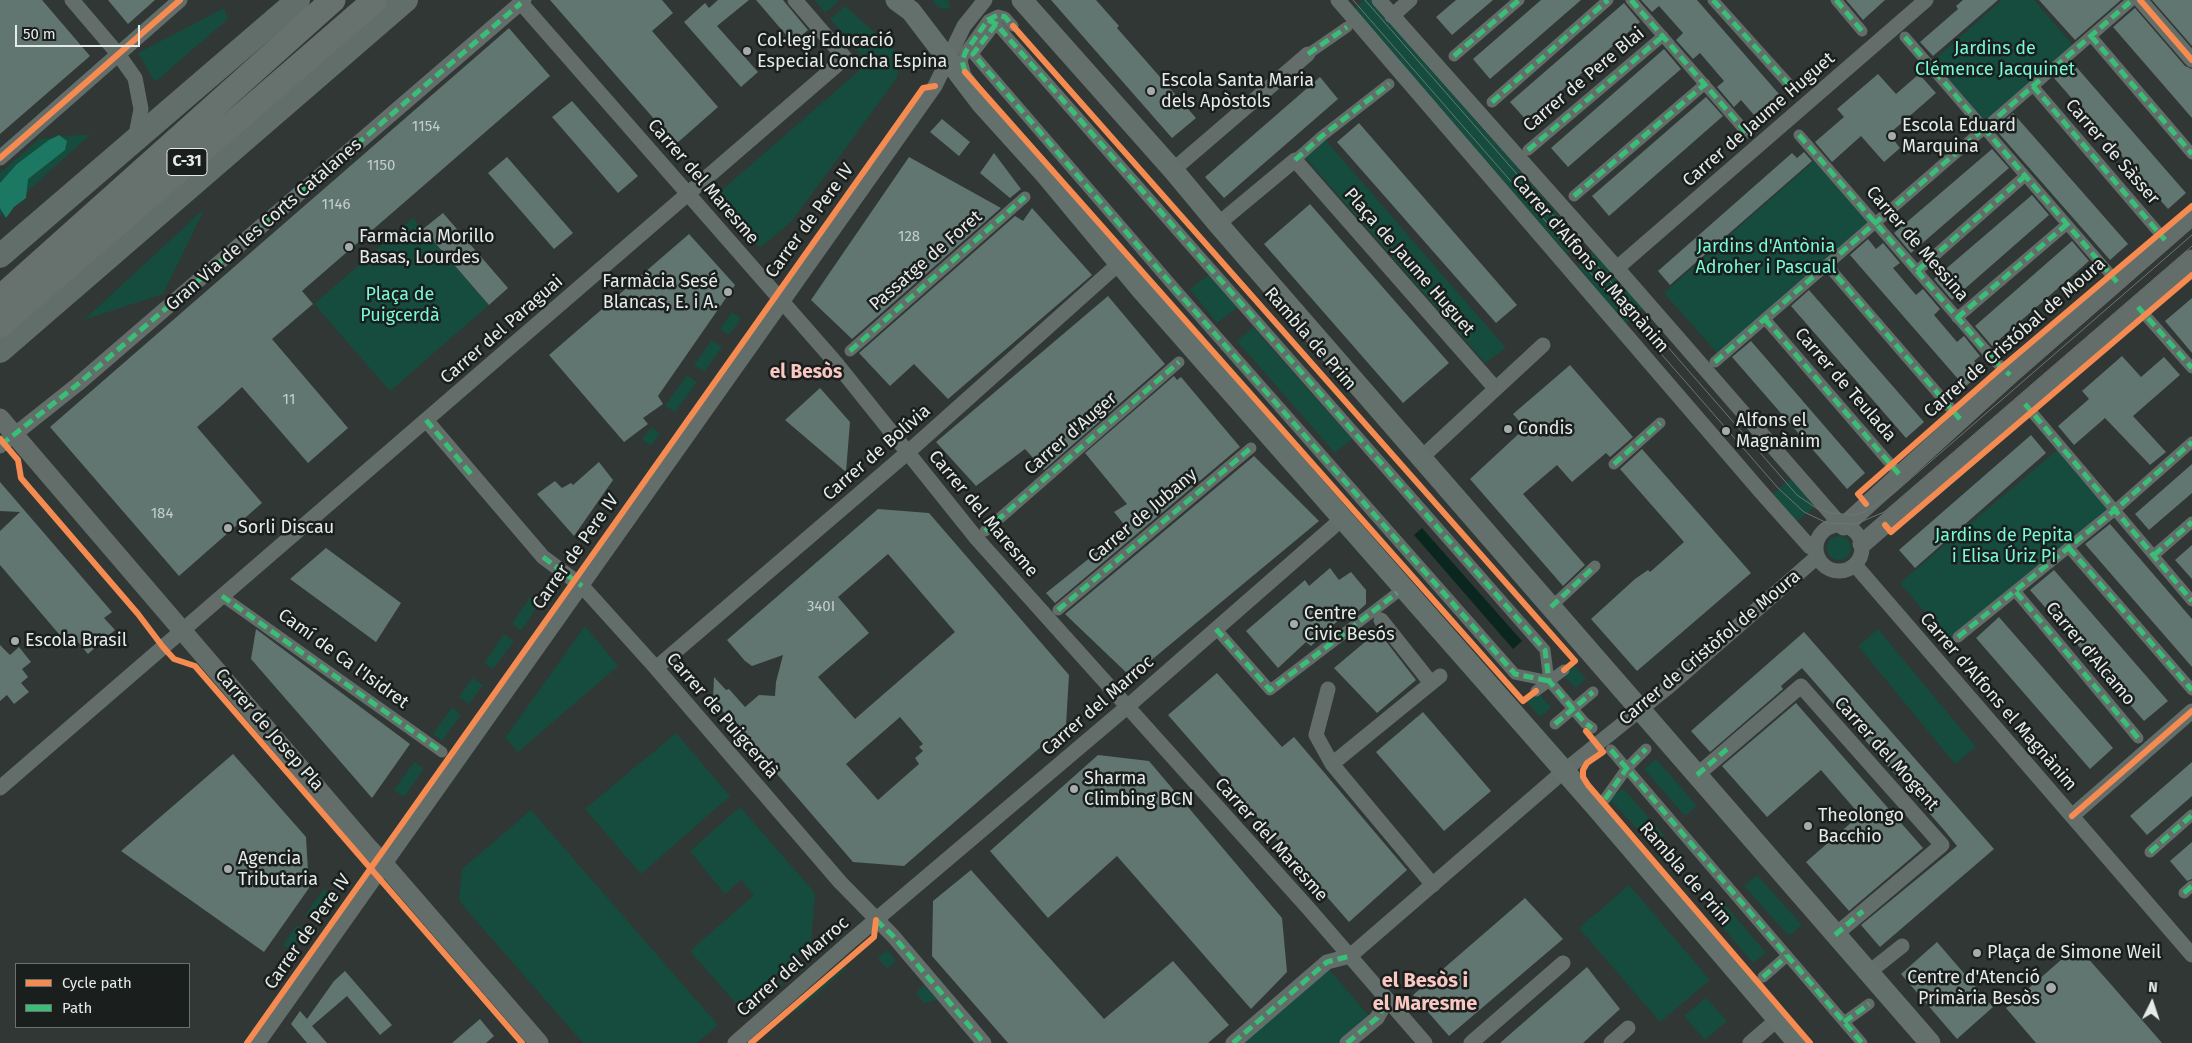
<!DOCTYPE html>
<html>
<head>
<meta charset="utf-8">
<style>
	body { margin:0 }
	#map { position:relative; width:2192px; height:1043px; overflow:hidden; background:#313734; font-family:"Fira Sans",sans-serif }
	canvas { display:block }
	.legend { position:absolute; left:15px; top:963px; width:175px; height:65px; box-sizing:border-box; background:#1a1f1d; border:1px solid #6b716f; margin:0; padding:6px 9px; list-style:none; font-size:15px; color:#e5ebe9 }
	.legend li { display:flex; align-items:center; gap:10px; height:25px }
	.legend b { width:25px; border:1px solid #6b716f }
	.north { position:absolute; left:2127px; top:978px; width:50px; height:50px; -webkit-text-stroke:4px #1a1f1d; paint-order:stroke; rotate:4deg; font-size:14px; font-weight:700; line-height:20px; text-align:center; color:#e5ebe9 }
	.north::after { content:''; display:block; margin:auto; width:18px; height:22px; background:#e5ebe9; clip-path:polygon(50% 0,100% 100%,50% 72%,0 100%) }
	.scale { position:absolute; left:15px; top:25px; width:125px; height:22px; box-sizing:border-box; border:2px solid #e5ebe9; border-top:0; padding-left:6px; font-size:15px; line-height:18px; white-space:nowrap; color:#e5ebe9; -webkit-text-stroke:4px #1a1f1d; paint-order:stroke }
</style>
</head>
<body>
<div id="map">
<canvas width="2192" height="1043"></canvas>
<ul class="legend">
<li><b style="height:6px;background:#f68b52"></b>Cycle path</li>
<li><b style="height:6px;background:#3abd76"></b>Path</li>
</ul>
<div class="north">N</div>
<div class="scale">50 m</div>
</div>
<script>
const ctx = document.querySelector('canvas').getContext('2d');
ctx.lineJoin = 'round';
function fill(path, color) {
  ctx.fillStyle = color;
  ctx.fill(path, 'evenodd');
}
function toPath(rows) {
  const path = new Path2D();
  for (const r of rows) {
    if (r.length === 3) {
      path.moveTo(r[0] + r[2], r[1]);
      path.arc(r[0], r[1], r[2], 0, 2 * Math.PI);
      continue;
    }
    path.moveTo(r[0], r[1]);
    for (let i = 2; i < r.length; i += 2) path.lineTo(r[i], r[i + 1]);
  }
  return path;
}
function trace(path, color, width, dash) {
  ctx.strokeStyle = color;
  ctx.lineWidth = width;
  ctx.lineCap = dash ? 'butt' : 'round';
  ctx.setLineDash(dash || []);
  ctx.stroke(path);
}
function label(font, color, halo, rows, align = 'center') {
  ctx.font = font + ' "Fira Sans",sans-serif';
  ctx.lineWidth = 5;
  ctx.setLineDash([]);
  ctx.textBaseline = 'middle';
  ctx.strokeStyle = halo;
  ctx.fillStyle = color;
  for (const [text, x, y, turn = 0] of rows) {
    ctx.save();
    ctx.translate(x, y);
    ctx.rotate((+turn || 0) * Math.PI / 180);
    ctx.textAlign = isNaN(turn) ? turn : align;
    if (halo) ctx.strokeText(text, 0, 0);
    ctx.fillText(text, 0, 0);
    ctx.restore();
  }
}
fill(toPath([
	[815,0,836,0,838,2,825,13],
	[932,0,948,0,950,8,943,9,937,7],
	[1364,0,1372,0,1581,241,1567,254,1354,9],
	[2002,0,2034,0,2073,45,1986,122,1933,61],
	[845,6,895,50,900,60,897,78,792,221,760,248,715,196,868,63,830,19],
	[224,8,228,19,155,82,138,53],
	[91,134,0,216,0,173,39,139],
	[1322,136,1506,348,1485,363,1302,154],
	[1814,161,1869,222,1718,354,1664,293],
	[205,208,163,294,84,320],
	[413,218,489,305,390,391,314,304],
	[1592,252,1645,306,1625,325,1577,265],
	[1211,273,1237,308,1217,323,1190,289],
	[732,312,741,319,729,335,720,329],
	[1253,327,1352,439,1335,453,1237,341],
	[712,340,722,347,704,372,694,365],
	[687,375,697,382,675,412,665,406],
	[651,427,660,433,651,446,642,439],
	[2057,450,2108,510,1951,643,1900,583],
	[1793,476,1818,504,1796,522,1772,495],
	[1839,548,12],
	[530,597,539,604,521,631,512,624],
	[585,626,618,666,518,752,505,738],
	[1878,629,1976,747,1955,764,1858,646],
	[504,634,514,641,493,669,484,663],
	[1573,665,1586,678,1576,688,1562,675],
	[473,678,483,685,469,704,459,697],
	[1538,692,1551,708,1540,717,1527,702],
	[452,707,461,715,442,741,433,734],
	[676,733,730,796,641,874,585,809],
	[1656,759,1697,806,1685,816,1644,769],
	[414,762,424,768,404,797,394,790],
	[1623,788,1664,835,1651,845,1610,799],
	[740,807,815,893,811,944,739,1007,690,951,754,895,741,880,725,894,690,851],
	[531,810,718,1025,697,1043,583,1043,459,901,462,869],
	[1757,875,1802,925,1789,936,1744,886],
	[1629,885,1710,980,1660,1022,1579,928],
	[324,889,333,895,314,922,305,915],
	[1722,901,1766,953,1753,963,1710,912],
	[297,925,307,932,293,952,283,945],
	[887,950,896,961,887,969,878,958],
	[807,960,808,961,759,1004,757,1002],
	[845,967,846,969,796,1012,795,1010],
	[1328,968,1369,1016,1338,1043,1240,1043],
	[924,985,937,1000,924,1003,916,993],
	[1706,998,1727,1021,1705,1040,1684,1016]
]), '#154c3e');
fill(toPath([
	[59,135,67,141,65,150,28,179,26,198,14,207,6,218,0,208,0,183,17,164,49,140]
]), '#1d7863');
fill(toPath([
	[1422,528,1522,641,1513,649,1414,535]
]), '#0a261e');
fill(toPath([
	[0,0,42,0,90,56,0,134],
	[108,0,155,0,128,24],
	[550,0,662,0,673,13,652,31,718,107,676,144],
	[718,0,749,0,717,26,758,72,741,87,684,22,705,3,709,8],
	[756,0,783,0,808,30,793,43],
	[1051,0,1096,0,1119,26,1117,28,1196,118,1172,138],
	[1456,0,1493,0,1452,35,1436,17],
	[1541,0,1581,0,1490,79,1473,59],
	[1641,0,1697,0,1779,94,1754,115,1741,100,1734,107,1717,87,1724,81,1700,53,1693,59,1676,40,1683,33,1659,6,1652,12],
	[1846,0,1885,0,1863,20],
	[1963,0,1998,0,1933,56,1920,42,1958,9,1956,6],
	[2039,0,2121,0,2075,40],
	[2152,0,2192,0,2192,46],
	[1624,3,1640,22,1527,121,1510,102],
	[2135,8,2185,66,2192,69,2192,118,2113,27],
	[509,28,550,76,302,291,313,304,272,339,348,428,308,463,242,387,219,408,197,427,262,503,179,576,50,427],
	[1664,49,1681,69,1568,167,1551,148],
	[2072,62,2186,193,2168,209,2054,78],
	[1878,74,1896,94,1919,74,1936,93,1889,134,1900,148,1884,162,1861,136,1832,162,1815,142,1844,117,1837,109],
	[1320,77,1338,99,1224,198,1205,177],
	[1706,97,1723,116,1609,216,1592,196],
	[572,101,638,176,618,193,552,117],
	[2013,113,2128,244,2110,260,1995,129],
	[942,119,970,142,959,156,930,132],
	[1359,123,1517,305,1496,323,1337,142],
	[1992,149,2009,168,1911,253,1894,233],
	[1804,152,1812,161,1670,285,1658,271,1792,153,1797,158],
	[994,153,1021,189,1010,198,980,173],
	[507,157,573,233,554,249,488,173],
	[909,157,1001,208,852,339,811,300],
	[2032,195,2049,215,1952,300,1934,279],
	[1310,204,1449,363,1403,403,1264,244],
	[1032,208,1092,275,948,399,914,364,890,386,859,353,1015,216,1023,221],
	[443,213,508,288,489,305,423,229],
	[689,234,735,285,658,396,663,404,643,418,648,424,624,442,549,355],
	[1868,239,1876,249,1883,243,1900,263,1893,268,1916,295,1923,289,1940,309,1934,315,1957,342,1964,336,1980,356,1974,361,1983,371,1965,387,1850,255],
	[2072,241,2089,261,1992,346,1975,326],
	[1809,290,1924,422,1906,438,1791,306],
	[1108,296,1165,364,1044,470,1025,449,976,486,936,442],
	[2192,298,2192,353,2165,321],
	[1751,341,1865,473,1847,489,1732,357],
	[2122,356,2141,377,2164,357,2180,375,2133,416,2166,452,2150,465,2105,418,2074,445,2058,426,2089,399,2082,391],
	[1570,365,1633,437,1610,457,1606,453,1572,482,1557,465,1523,494,1585,565,1563,586,1470,479,1525,428,1513,414],
	[1174,376,1177,380,1181,377,1240,447,1055,603,1046,593,1127,528,1114,512,1127,504,1085,453],
	[820,388,850,422,846,472,785,420],
	[2031,435,2046,453,1915,568,1899,550],
	[1642,449,1751,573,1637,671,1591,619,1635,579,1648,570,1650,572,1684,542,1620,469],
	[1254,456,1319,521,1131,677,1065,614],
	[599,462,613,480,574,536,537,494,555,481,562,488,571,483,573,485],
	[2192,464,2192,493,2149,530,2135,514],
	[0,482,112,612,104,618,115,630,88,654,77,641,70,647,0,565,0,531,20,512,0,511],
	[878,509,929,513,1069,675,1066,725,904,866,853,862,713,700,714,677,726,690,729,689,745,707,759,695,775,696,776,682,783,655,752,666,745,661,727,640],
	[888,554,955,632,855,719,818,677,869,633,838,597],
	[900,717,923,744,919,747,923,751,915,758,919,764,878,800,846,764],
	[2110,524,2192,619,2192,667,2085,544],
	[2192,545,2192,579,2175,560],
	[326,548,401,603,376,642,290,579],
	[1330,568,1339,580,1351,572,1366,590,1366,604,1352,617,1346,613,1311,646,1306,642,1278,668,1246,631,1305,580,1309,586],
	[2054,570,2168,701,2144,721,2030,590],
	[1999,617,2113,748,2090,769,1976,638],
	[256,629,410,744,372,798,251,659],
	[1378,631,1416,680,1377,713,1334,668],
	[1804,632,1994,849,1880,947,1861,925,1957,846,1944,830,1802,668,1781,686,1783,689,1710,752,1691,731],
	[0,645,10,655,19,647,31,662,22,669,28,677,21,683,29,692,14,704,7,695,0,701],
	[1217,673,1282,747,1294,737,1407,870,1349,922,1168,715],
	[1796,703,1923,848,1849,911,1806,862,1860,815,1821,770,1767,817,1722,766],
	[1423,712,1491,791,1444,831,1376,752],
	[233,754,306,837,309,888,264,952,121,851],
	[1098,755,1149,761,1282,918,1287,972,1251,1009,1117,856,1048,918,990,851],
	[2192,762,2192,796,2147,835,2130,816],
	[2192,842,2192,879,2187,881,2170,861],
	[971,870,1104,1019,1173,961,1229,1025,1208,1043,1008,1043,932,956,933,901],
	[1525,898,1563,939,1449,1036,1413,995],
	[1937,942,1993,1007,1957,1039,1901,974],
	[2077,946,2108,981,2162,1043,2036,1043,2006,1008],
	[1587,967,1620,1009,1583,1043,1500,1043],
	[345,971,392,1025,380,1035,347,996,312,1026,327,1043,307,1043,291,1024,300,1011,307,1019,334,981],
	[480,1019,494,1036,486,1043,452,1043]
]), '#617670');
trace(toPath([
	[1631,0,1747,133],
	[1713,0,1794,90],
	[1836,0,1862,31],
	[988,20,996,24,1545,650,1549,681,1585,723,1592,728],
	[996,24,973,54,1003,89,1178,292,1515,674,1549,681],
	[2091,36,2192,154],
	[1905,37,2117,282],
	[1308,54,1347,27],
	[1454,56,1519,0],
	[965,72,962,61,966,51,988,20,998,15,1005,17,1013,26],
	[2033,86,2165,240],
	[1492,102,1608,0],
	[1799,135,1996,362,2010,375],
	[1528,150,1663,36],
	[1295,160,1322,136,1389,84],
	[1574,196,1705,84],
	[1827,265,1960,419],
	[1917,271,2025,176],
	[2138,307,2192,368],
	[1957,318,2066,225],
	[1765,319,1899,474],
	[850,351,1025,197],
	[1715,362,2130,2],
	[2025,404,2192,601],
	[1614,464,1660,423],
	[985,531,1179,362],
	[2069,548,2192,690],
	[2154,555,2192,522],
	[2016,592,2138,738],
	[222,596,442,752],
	[1551,607,1595,566],
	[1058,610,1251,448],
	[1216,629,1270,690,1397,593],
	[1958,637,2115,510,2192,442],
	[1536,691,1564,670],
	[1555,724,1593,692],
	[1611,750,1862,1043],
	[1605,799,1627,768,1646,749],
	[2150,852,2192,815],
	[2184,893,2192,886],
	[1763,977,1787,956],
	[1844,1022,1869,1004]
]), '#636e6a', 11);
trace(toPath([
	[72,0,118,54,135,78,141,109,135,140],
	[1338,0,1761,492,1810,547,1816,549],
	[1379,0,1617,268,1841,525],
	[2140,0,2192,60],
	[521,3,836,363,977,539,1309,909,1425,1043],
	[1392,16,1410,0],
	[0,158,180,0],
	[1173,170,1308,54],
	[1218,224,1295,160,1495,388],
	[1617,268,1926,0],
	[426,420,543,557,582,586,656,668,840,882,893,936,984,1043],
	[0,446,78,384,524,0],
	[1421,458,1543,345],
	[1839,548,23],
	[1855,565,2192,955],
	[1381,620,1431,683],
	[656,668,907,453,1114,268,1121,266],
	[1328,689,1316,735,1332,764,1433,885],
	[1332,764,1440,676],
	[1697,775,1801,686,1942,845,1835,935],
	[0,788,845,58,795,0],
	[2072,816,2192,711],
	[1868,973,1902,946],
	[258,1043,935,86,964,26,985,0],
	[735,1043,852,940,1127,707,1343,518],
	[1233,1043,1327,962,1350,956,1564,771,1667,688,1817,557],
	[1347,1043,1377,1018,1387,1000],
	[1471,1043,1563,963],
	[1611,1043,1628,1028],
	[1750,1043,1778,1019]
]), '#636e6a', 15);
trace(toPath([
	[0,418,366,845,384,864,539,1043],
	[1844,526,2010,375,2192,216],
	[1862,544,2192,259]
]), '#636e6a', 19);
trace(toPath([
	[896,0,911,11,981,103,1046,175,1140,288,1596,807,1798,1043],
	[1022,0,1173,170,1218,224,1930,1043]
]), '#64706b', 21);
trace(toPath([
	[0,256,298,0],
	[0,351,406,0]
]), '#626e6a', 24);
trace(toPath([
	[0,298,333,0],
	[0,325,375,0]
]), '#67726e', 25);
trace(toPath([
	[1353,0,1778,488,1804,512,1827,523,1856,524,1884,512,2192,246],
	[1365,0,1797,495,1816,508,1831,513,1855,515,1864,512,1893,494,2192,235]
]), '#6d7572', 1);
trace(toPath([
	[1631,0,1747,133],
	[1713,0,1794,90],
	[1836,0,1862,31],
	[988,20,996,24,1545,650,1549,681,1585,723,1592,728],
	[996,24,973,54,1003,89,1178,292,1515,674,1549,681],
	[2091,36,2192,154],
	[1905,37,2117,282],
	[1308,54,1347,27],
	[1454,56,1519,0],
	[965,72,962,61,966,51,988,20,998,15,1005,17,1013,26],
	[2033,86,2165,240],
	[1492,102,1608,0],
	[1799,135,1996,362,2010,375],
	[1528,150,1663,36],
	[1295,160,1322,136,1389,84],
	[1574,196,1705,84],
	[1827,265,1960,419],
	[1917,271,2025,176],
	[2138,307,2192,368],
	[1957,318,2066,225],
	[1765,319,1899,474],
	[850,351,1025,197],
	[1715,362,2130,2],
	[2025,404,2192,601],
	[426,420,471,474],
	[1,445,78,384,521,3],
	[1614,464,1660,423],
	[985,531,1179,362],
	[2069,548,2192,690],
	[2154,555,2192,522],
	[543,557,582,586],
	[2016,592,2138,738],
	[222,596,442,752],
	[1551,607,1595,566],
	[1058,610,1251,448],
	[1216,629,1270,690,1397,593],
	[1958,637,2115,510,2192,442],
	[1555,724,1593,692],
	[1611,750,1862,1043],
	[1697,775,1727,749],
	[1605,799,1627,768,1646,749],
	[2150,852,2192,815],
	[2184,893,2192,886],
	[876,920,893,936,984,1043],
	[1835,935,1863,911],
	[1763,977,1787,956],
	[1844,1022,1869,1004],
	[1233,1043,1327,962,1350,956],
	[1347,1043,1377,1018,1387,1000]
]), '#3abd76', 5, [10, 5]);
trace(toPath([
	[2140,0,2192,60],
	[1013,26,1575,661,1564,670],
	[965,72,1523,701,1536,691],
	[0,158,180,0],
	[0,439,18,460,21,478,138,614,163,647,174,659,195,666,522,1043],
	[1866,504,1858,494,2001,368,2192,206],
	[1885,525,1891,532,2192,275],
	[1586,731,1603,752,1587,763,1583,770,1583,777,1588,785,1810,1043],
	[2072,816,2192,711],
	[247,1043,923,88,935,86],
	[751,1043,874,937,876,920]
]), '#f68b52', 6);
for (const [x, y, r, color] of [
	[747,51,5,"#a6acaa"],
	[1151,91,5,"#a6acaa"],
	[1892,136,5,"#a6acaa"],
	[349,247,5,"#a6acaa"],
	[728,292,5,"#a6acaa"],
	[1508,429,5,"#a6acaa"],
	[1726,431,5,"#a6acaa"],
	[228,528,5,"#a6acaa"],
	[1294,624,5,"#a6acaa"],
	[15,641,5,"#a6acaa"],
	[1074,789,5,"#a6acaa"],
	[1808,826,5,"#a6acaa"],
	[228,869,5,"#a6acaa"],
	[1977,953,5,"#a6acaa"],
	[2051,988,6,"#a6acaa"]
]) {
  const dot = new Path2D();
  dot.arc(x, y, r, 0, 2 * Math.PI);
  ctx.fillStyle = color;
  ctx.fill(dot);
  trace(dot, '#1a1f1d', 2);
}
label('15px', '#c4cecb', null, [
	["1154",426,127],
	["1150",381,166],
	["1146",336,205],
	["128",909,237],
	["11",289,400],
	["184",162,514],
	["340I",821,607]
]);
for (const [x, y, w] of [
	[187,162,40]
]) {
  const box = new Path2D();
  box.roundRect(x - w / 2, y - 13.5, w, 27, 4);
  ctx.fillStyle = '#1a1f1d';
  ctx.fill(box);
  trace(box, '#e5ebe9', 1);
}
label('bold 16px', '#e5ebe9', null, [
	["C-31",187,162]
]);
label('18px', '#e5ebe9', '#1a1f1d', [
	["Col·legi Educació",757,41],
	["Especial Concha Espina",757,62],
	["Escola Santa Maria",1161,81],
	["dels Apòstols",1161,102],
	["Escola Eduard",1902,126],
	["Marquina",1902,147],
	["Farmàcia Morillo",359,237],
	["Basas, Lourdes",359,258],
	["Farmàcia Sesé",718,282,"right"],
	["Blancas, E. i A.",718,303,"right"],
	["Alfons el",1736,421],
	["Magnànim",1736,442],
	["Condis",1518,429],
	["Sorli Discau",238,528],
	["Centre",1304,614],
	["Civic Besós",1304,635],
	["Escola Brasil",25,641],
	["Sharma",1084,779],
	["Climbing BCN",1084,800],
	["Theolongo",1818,816],
	["Bacchio",1818,837],
	["Agencia",238,859],
	["Tributaria",238,880],
	["Plaça de Simone Weil",1987,953],
	["Centre d'Atenció",2040,978,"right"],
	["Primària Besòs",2040,999,"right"]
], 'left');
label('18px', '#78fad7', '#1a1f1d', [
	["Jardins de",1995,49],
	["Clémence Jacquinet",1995,70],
	["Jardins d'Antònia",1766,247],
	["Adroher i Pascual",1766,268],
	["Plaça de",400,295],
	["Puigcerdà",400,316],
	["Jardins de Pepita",2004,536],
	["i Elisa Úriz Pi",2004,557]
]);
label('18px', '#e5ebe9', '#1a1f1d', [
	["Carrer de Pere Blai",1584,80,-40],
	["Carrer de Jaume Huguet",1759,120,-41],
	["Carrer de Sàsser",2112,152,49],
	["Carrer del Maresme",703,182,49],
	["Carrer de Pere IV",810,221,-54],
	["Gran Via de les Corts Catalanes",264,225,-41],
	["Carrer de Messina",1917,244,49],
	["Passatge de Foret",926,261,-41],
	["Plaça de Jaume Huguet",1409,262,49],
	["Carrer d'Alfons el Magnànim",1590,264,49],
	["Carrer del Paraguai",502,330,-41],
	["Carrer de Cristóbal de Moura",2015,338,-41],
	["Rambla de Prim",1310,339,49],
	["Carrer de Teulada",1845,385,49],
	["Carrer d'Auger",1071,434,-41],
	["Carrer de Bolívia",877,453,-41],
	["Carrer del Maresme",983,514,50],
	["Carrer de Jubany",1143,516,-40],
	["Carrer de Pere IV",576,552,-55],
	["Carrer de Cristòfol de Moura",1710,648,-40],
	["Carrer d'Alcamo",2090,654,50],
	["Camí de Ca l'Isidret",343,659,36],
	["Carrer d'Alfons el Magnànim",1998,702,49],
	["Carrer del Marroc",1098,706,-41],
	["Carrer de Puigcerdà",722,716,49],
	["Carrer de Josep Pla",269,730,49],
	["Carrer del Mogent",1886,754,48],
	["Carrer del Maresme",1271,840,48],
	["Rambla de Prim",1685,874,49],
	["Carrer de Pere IV",308,932,-55],
	["Carrer del Marroc",793,967,-41]
]);
label('bold 19px', '#fbc7c3', '#1a1f1d', [
	["el Besòs",806,373]
]);
label('bold 20px', '#fbc7c3', '#1a1f1d', [
	["el Besòs i",1425,981],
	["el Maresme",1425,1004]
]);
</script>
</body>
</html>
